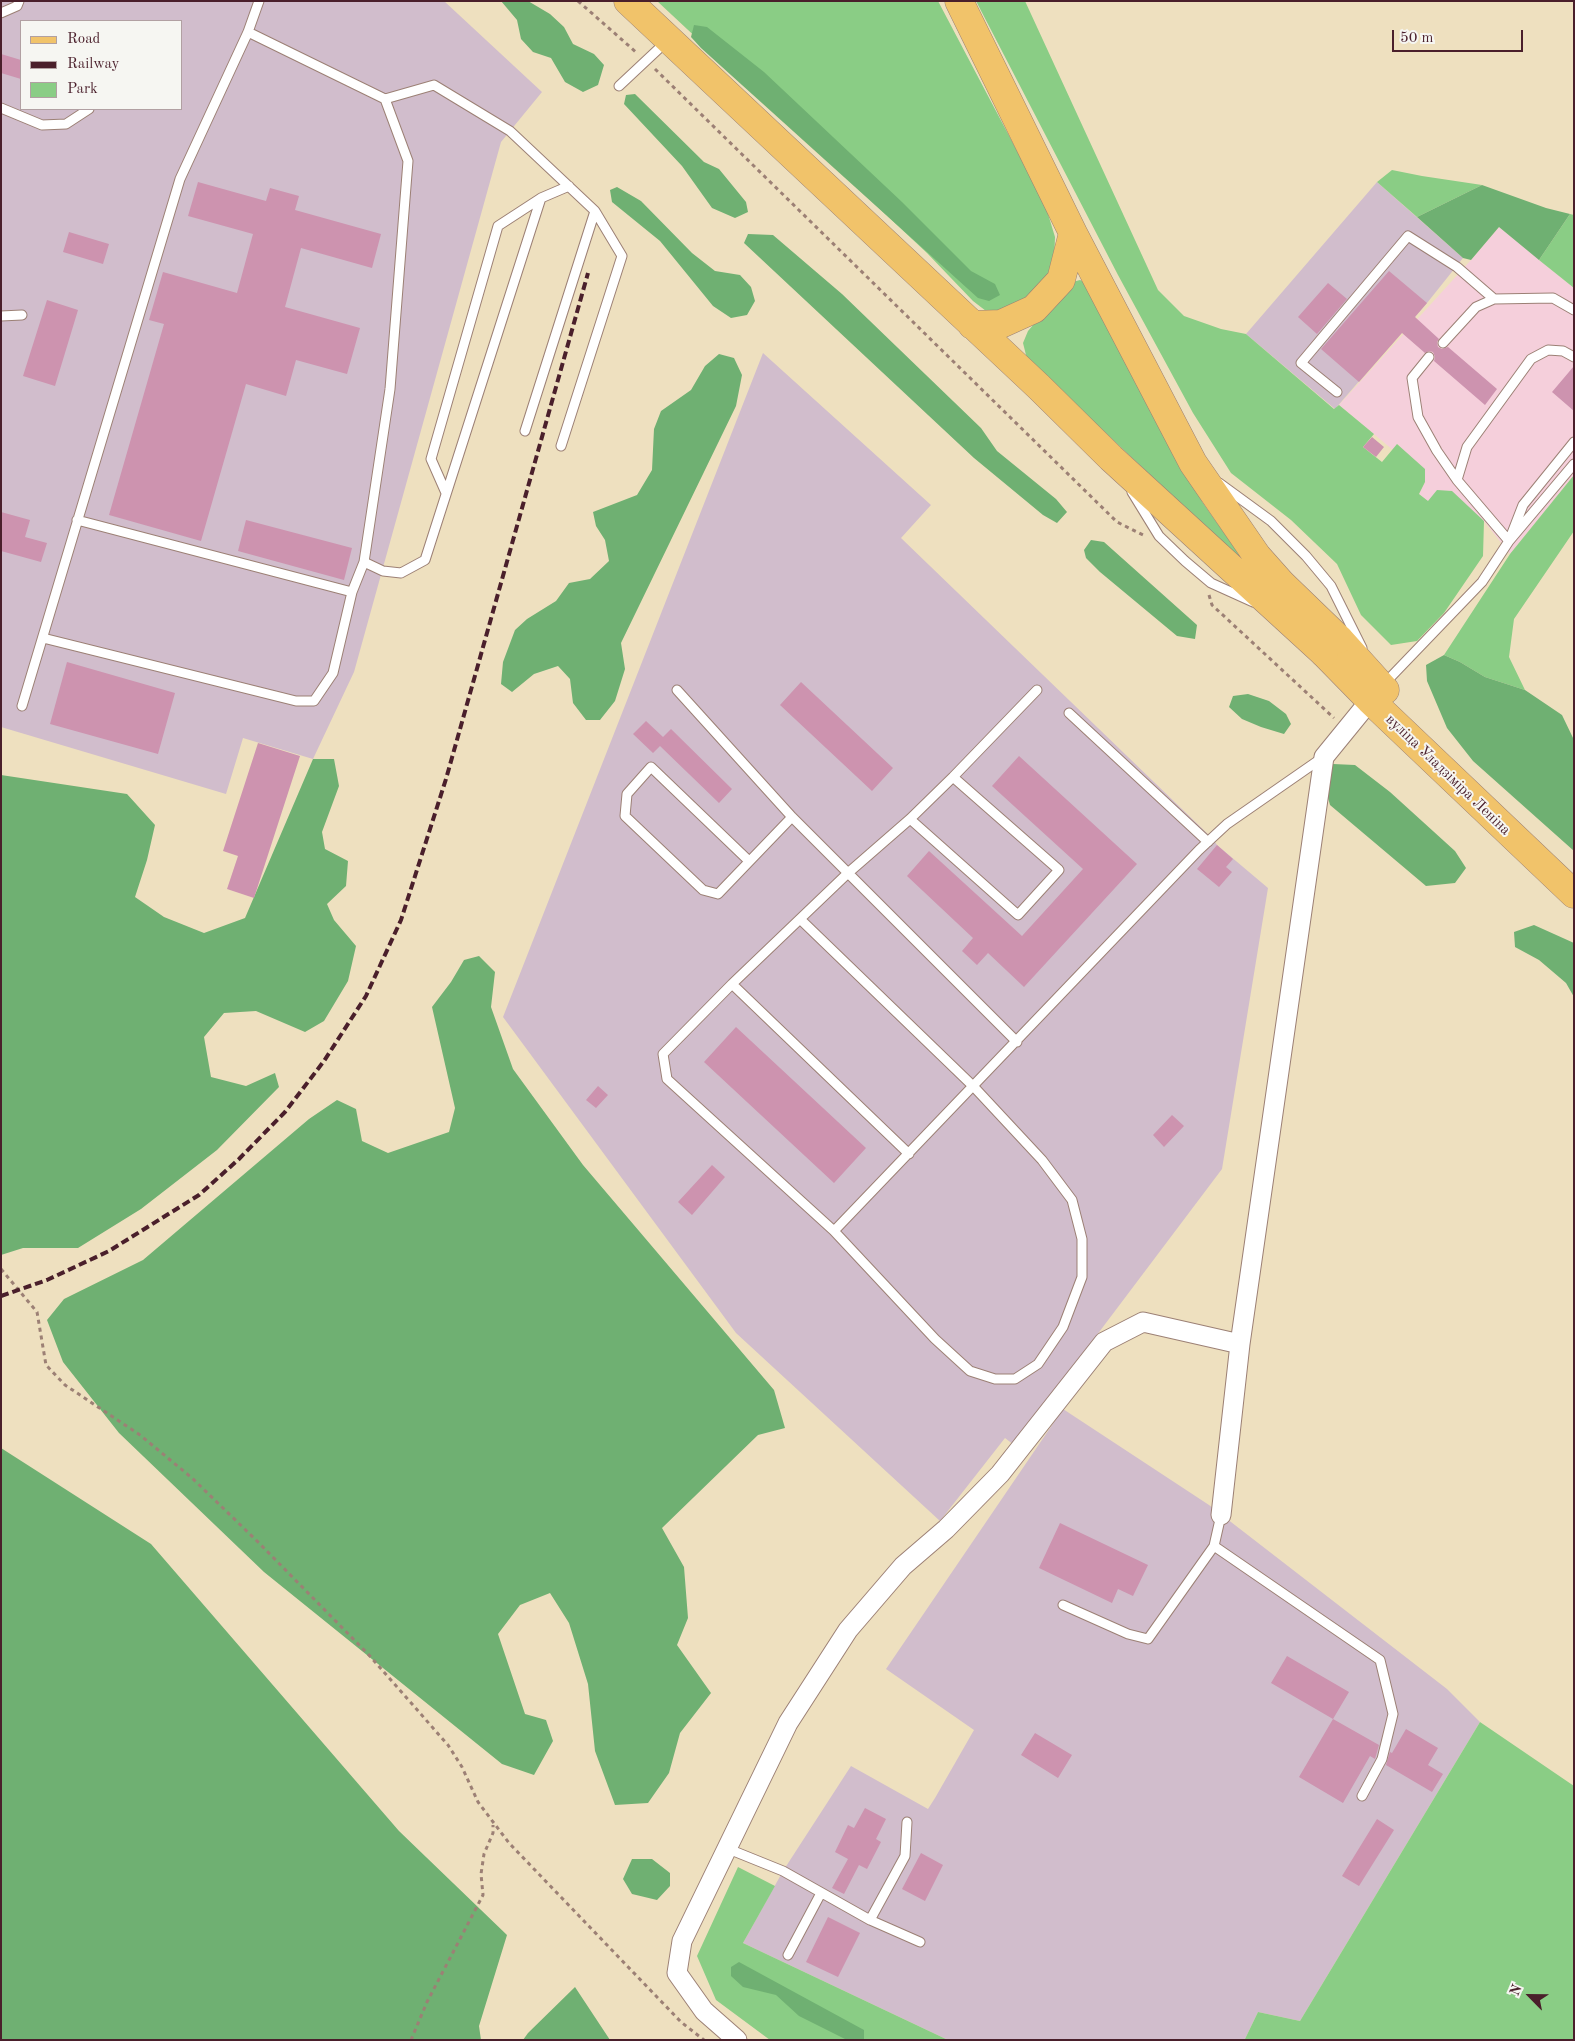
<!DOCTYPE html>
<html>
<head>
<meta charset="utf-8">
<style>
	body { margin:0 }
	#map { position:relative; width:1575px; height:2041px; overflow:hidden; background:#eee0bf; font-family:"Old Standard TT",serif }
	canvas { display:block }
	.frame { position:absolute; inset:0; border:2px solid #4a1f2b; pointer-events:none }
	.legend { position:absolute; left:20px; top:20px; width:162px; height:90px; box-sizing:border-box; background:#f6f6f2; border:1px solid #b1a0a2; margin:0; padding:6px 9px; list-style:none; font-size:15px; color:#4a1f2b }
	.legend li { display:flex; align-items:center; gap:10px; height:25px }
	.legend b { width:25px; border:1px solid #b1a0a2 }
	.north { position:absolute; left:1505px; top:1971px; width:50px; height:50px; -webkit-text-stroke:4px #f6f6f2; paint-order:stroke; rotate:293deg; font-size:14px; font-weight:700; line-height:20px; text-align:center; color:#4a1f2b }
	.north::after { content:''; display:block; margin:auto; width:18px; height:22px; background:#4a1f2b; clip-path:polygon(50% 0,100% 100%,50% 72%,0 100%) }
	.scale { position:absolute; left:1392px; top:30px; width:131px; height:22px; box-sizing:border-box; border:2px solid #4a1f2b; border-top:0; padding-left:6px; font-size:15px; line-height:18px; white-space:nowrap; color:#4a1f2b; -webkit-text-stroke:4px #f6f6f2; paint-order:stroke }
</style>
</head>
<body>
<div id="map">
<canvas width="1575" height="2041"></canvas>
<div class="frame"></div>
<ul class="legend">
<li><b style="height:6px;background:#f1c36a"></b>Road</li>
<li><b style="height:6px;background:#4a1f2b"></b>Railway</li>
<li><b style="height:14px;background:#8acd85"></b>Park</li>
</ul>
<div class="north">N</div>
<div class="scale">50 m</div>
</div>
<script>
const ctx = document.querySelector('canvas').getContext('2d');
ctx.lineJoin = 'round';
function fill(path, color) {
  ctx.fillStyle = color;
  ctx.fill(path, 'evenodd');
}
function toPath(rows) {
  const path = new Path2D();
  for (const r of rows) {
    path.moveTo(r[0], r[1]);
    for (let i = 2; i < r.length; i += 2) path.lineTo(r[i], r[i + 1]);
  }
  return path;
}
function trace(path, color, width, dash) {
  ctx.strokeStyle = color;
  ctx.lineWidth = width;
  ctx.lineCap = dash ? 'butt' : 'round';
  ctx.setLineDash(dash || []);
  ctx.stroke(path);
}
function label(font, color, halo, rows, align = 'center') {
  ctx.font = font + ' "Old Standard TT",serif';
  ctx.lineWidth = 4;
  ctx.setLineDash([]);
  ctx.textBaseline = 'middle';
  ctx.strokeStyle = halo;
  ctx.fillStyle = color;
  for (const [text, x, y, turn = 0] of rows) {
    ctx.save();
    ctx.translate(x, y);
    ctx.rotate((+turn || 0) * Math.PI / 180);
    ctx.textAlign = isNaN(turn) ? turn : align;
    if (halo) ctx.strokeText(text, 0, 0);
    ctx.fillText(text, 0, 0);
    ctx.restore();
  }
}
fill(toPath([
	[1499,227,1574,288,1574,475,1510,554,1484,521,1429,502,1419,494,1425,482,1398,444,1393,450,1339,405,1471,260]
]), '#f5cfdb');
fill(toPath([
	[1,1,444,1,542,92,501,142,354,672,313,759,243,738,226,794,1,727],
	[21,21,181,21,181,109,21,109],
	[1377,182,1463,258,1427,303,1335,409,1246,334],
	[763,353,931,505,901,538,1212,838,1217,845,1268,888,1222,1169,1014,1445,1005,1438,940,1521,736,1333,503,1017],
	[1063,1409,1209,1505,1447,1689,1480,1722,1300,2021,1258,2012,1245,2039,1237,2040,948,2040,743,1943,783,1871,851,1766,928,1809,935,1798,974,1730,886,1669]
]), '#d1bdcc');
fill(toPath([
	[657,1,938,1,1045,204,1055,237,1054,266,1039,294,1003,313,986,311,973,301,927,253],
	[976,1,1025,1,1158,290,1184,316,1221,329,1246,334,1334,409,1339,405,1374,434,1363,447,1382,462,1397,444,1425,469,1425,482,1419,494,1428,501,1437,490,1452,491,1484,521,1483,556,1444,613,1417,641,1391,645,1361,615,1337,564,1291,520,1231,473,1193,413,1118,275],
	[1392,170,1422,176,1482,185,1417,217,1377,182],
	[1570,214,1574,215,1574,288,1539,260],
	[1080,280,1086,283,1173,450,1203,503,1248,567,1027,359,1023,343,1028,331,1069,283],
	[1574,475,1574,531,1514,619,1509,657,1525,690,1485,677,1460,662,1444,655,1510,554],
	[1480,1722,1574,1786,1574,2040,1237,2040,1245,2039,1258,2012,1300,2021],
	[738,1867,775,1886,743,1943,948,2040,770,2040,716,2000,697,1956]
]), '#8acd85');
fill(toPath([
	[501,1,528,1,550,14,564,27,573,44,594,54,604,65,598,85,583,92,565,82,551,58,533,52,521,39,517,20],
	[694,25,707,27,764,72,902,202,971,271,995,284,1000,295,989,301,978,298,701,48,691,37],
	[635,94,704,162,719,169,746,202,748,212,735,218,712,208,682,166,624,104,626,95],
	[1482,185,1546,208,1570,214,1539,260,1499,227,1471,260,1463,258,1417,217],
	[617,187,641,201,692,253,715,271,740,275,751,287,755,301,747,315,731,318,713,306,660,241,612,202,610,190],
	[748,234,773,235,842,294,981,428,997,451,1056,499,1067,512,1057,523,1043,515,974,458,744,243],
	[719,354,734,358,742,375,736,406,621,643,625,669,615,701,600,720,586,720,573,703,570,679,558,666,534,674,512,692,501,684,503,662,515,630,527,619,556,601,569,583,590,579,609,561,605,540,596,526,593,512,637,495,652,470,654,429,661,411,691,390,705,366],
	[1091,540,1104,542,1197,625,1195,639,1177,636,1100,572,1086,558,1084,550],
	[1444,655,1460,662,1485,677,1525,690,1562,715,1574,740,1574,851,1473,761,1447,728,1427,681,1426,665],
	[1248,694,1269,701,1286,714,1291,724,1284,734,1261,727,1242,719,1229,707,1233,696],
	[313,759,334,759,339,786,322,832,325,849,348,861,346,886,327,904,334,920,356,946,348,981,324,1021,305,1032,256,1011,224,1013,204,1037,211,1077,246,1086,275,1073,279,1087,217,1150,141,1209,78,1248,23,1248,1,1255,1,775,127,794,155,825,147,860,135,897,164,917,204,933,245,918],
	[1333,764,1355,765,1390,792,1455,851,1466,868,1455,883,1426,886,1330,805,1323,780],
	[1534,925,1574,943,1574,997,1566,983,1539,960,1515,947,1514,932],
	[479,956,495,972,491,1007,513,1069,583,1165,774,1390,785,1428,758,1435,662,1528,684,1567,688,1618,677,1645,711,1693,680,1733,669,1773,648,1803,615,1805,595,1751,588,1684,569,1623,550,1593,520,1605,498,1634,525,1714,546,1720,553,1741,534,1775,502,1764,264,1572,119,1433,63,1362,47,1320,64,1299,143,1260,309,1119,337,1100,356,1109,362,1141,388,1153,449,1132,455,1108,432,1007,451,982,464,960],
	[1,1448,151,1544,399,1831,507,1935,479,2026,481,2040,1,2040],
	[632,1859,652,1859,670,1873,670,1886,657,1900,632,1894,623,1879],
	[739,1962,864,2030,864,2040,847,2040,799,2016,776,1995,743,1987,731,1976,731,1967],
	[575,1987,610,2040,523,2040,528,2033]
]), '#6fb072');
fill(toPath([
	[1,54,21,60,21,79,1,73],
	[198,182,266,201,270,188,299,196,295,210,381,234,372,268,301,248,285,307,360,328,347,374,296,360,286,396,246,384,201,541,109,515,164,324,149,320,163,272,237,293,253,234,188,216],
	[69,232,109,244,103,264,63,252],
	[1389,271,1427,303,1415,317,1439,339,1437,342,1438,347,1442,349,1448,347,1497,389,1485,405,1434,361,1435,357,1433,352,1429,351,1425,353,1402,333,1359,382,1321,349],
	[1328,283,1347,299,1317,334,1298,317],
	[47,300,78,310,55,386,23,376],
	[1574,366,1574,411,1552,392],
	[1372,437,1384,447,1376,457,1363,447],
	[1,512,30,520,25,537,47,543,41,562,1,551],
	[246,520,352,548,344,580,238,551],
	[67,662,175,693,158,754,50,724],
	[801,682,893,768,872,791,780,705],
	[646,721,663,737,671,729,732,789,719,803,660,746,653,753,633,734],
	[258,743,300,756,254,898,227,889,238,856,223,851],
	[1019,756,1137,864,1024,987,988,953,977,965,962,951,973,938,907,876,929,851,1022,936,1083,869,992,786],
	[1217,845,1233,859,1226,867,1232,872,1219,887,1197,869],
	[736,1027,866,1148,834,1183,704,1062],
	[598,1086,608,1095,596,1108,586,1100],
	[1172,1115,1184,1126,1164,1147,1153,1135],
	[712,1165,725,1177,692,1215,678,1202],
	[1060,1523,1148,1565,1133,1596,1118,1589,1112,1603,1039,1568],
	[1287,1656,1349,1692,1333,1719,1271,1683],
	[1333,1719,1379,1745,1375,1759,1370,1756,1343,1803,1299,1777],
	[1406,1729,1438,1748,1428,1765,1443,1774,1432,1792,1386,1765,1390,1752,1392,1753],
	[1035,1733,1072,1755,1058,1778,1021,1755],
	[865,1808,886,1819,876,1839,881,1842,867,1869,859,1865,844,1894,832,1888,848,1859,835,1852,848,1825,854,1828],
	[1377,1819,1394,1830,1359,1886,1342,1876],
	[921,1853,943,1865,925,1901,902,1889],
	[828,1917,860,1933,838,1977,806,1962]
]), '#cd93af');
const lane = toPath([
	[1,13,17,6,19,1],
	[619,86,667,41],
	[385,99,434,85,510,131,595,211,525,431],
	[1,108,42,125,66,124,89,109],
	[1,316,22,315],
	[1443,343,1476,307,1494,299,1553,298,1574,310],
	[1429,357,1412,378,1418,417,1437,451,1457,480,1509,541,1574,464],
	[1337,392,1301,363,1408,236,1457,267,1494,299],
	[561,446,622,256,595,211],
	[1457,480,1467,447,1531,359,1548,350,1563,351,1574,357],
	[1219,483,1271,521,1306,556,1331,586,1362,648],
	[1132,492,1159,536,1185,561,1211,583,1253,602],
	[446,493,431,459,498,226,541,198],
	[77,520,352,592,364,562,390,389,408,161,385,99,248,32],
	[364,562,383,571,401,573,425,560,541,198,569,186],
	[43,638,296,701,314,701,333,673,352,592],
	[1384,684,1482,582,1509,541,1523,505,1574,442],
	[677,690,792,817,1017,1042],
	[1037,690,953,777,910,819,848,873,732,984,663,1054,667,1079,834,1231,1199,850,1227,824,1322,758],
	[22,706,180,179,248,32,259,1],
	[1069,713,1208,842],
	[910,819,1018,915,1059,870,953,777],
	[749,861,651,767,627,794,625,816,703,890,718,894,792,817],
	[800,919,974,1087,1042,1160,1072,1200,1082,1239,1082,1277,1063,1327,1038,1364,1015,1379,995,1379,970,1371,935,1339,834,1231],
	[732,984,909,1154],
	[1221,1515,1214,1546,1380,1660,1393,1714,1382,1759,1362,1796],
	[1063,1605,1128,1634,1148,1639,1214,1546],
	[726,1848,783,1871,870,1920,920,1942],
	[870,1920,905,1856,907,1822],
	[788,1955,821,1893]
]);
const street = toPath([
	[1221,1515,1240,1344,1324,757,1377,692],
	[737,2040,704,2011,677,1973,682,1941,788,1723,848,1630,903,1566,946,1529,1000,1474,1104,1342,1143,1322,1240,1344]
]);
const primary = toPath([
	[1339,639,1385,690],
	[1324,653,1370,700,1574,894]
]);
const highway = toPath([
	[628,1,1039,387,1111,458,1324,653],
	[959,1,1073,233,1193,463,1257,556,1281,583,1339,639],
	[972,325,1001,324,1034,309,1061,280,1073,233]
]);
trace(lane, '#9c8075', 11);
trace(street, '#9c8075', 21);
trace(primary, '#9c8075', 29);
trace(highway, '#9c8075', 29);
trace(toPath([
	[578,1,637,53],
	[655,69,1117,522,1143,535],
	[1209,595,1212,605,1334,718],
	[1,1269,37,1312,46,1365,65,1385,140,1435,192,1478,257,1541,368,1654,448,1745,462,1767,478,1802,509,1843,681,2022,704,2040],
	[411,2040,427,2002,483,1895,481,1874,484,1854,493,1833,493,1825]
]), '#9c8075', 3, [4, 4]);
trace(lane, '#fff', 9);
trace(street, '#fff', 19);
trace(primary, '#f1c36a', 28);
trace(highway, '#f1c36a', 28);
trace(toPath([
	[1,1296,47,1280,109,1251,199,1195,239,1159,285,1112,324,1061,366,996,401,920,446,779,588,273]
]), '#4a1f2b', 4, [8, 4]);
label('15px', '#4a1f2b', '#f6f6f2', [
	["вуліца Уладзіміра Леніна",1448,775,44]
]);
</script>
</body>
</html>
